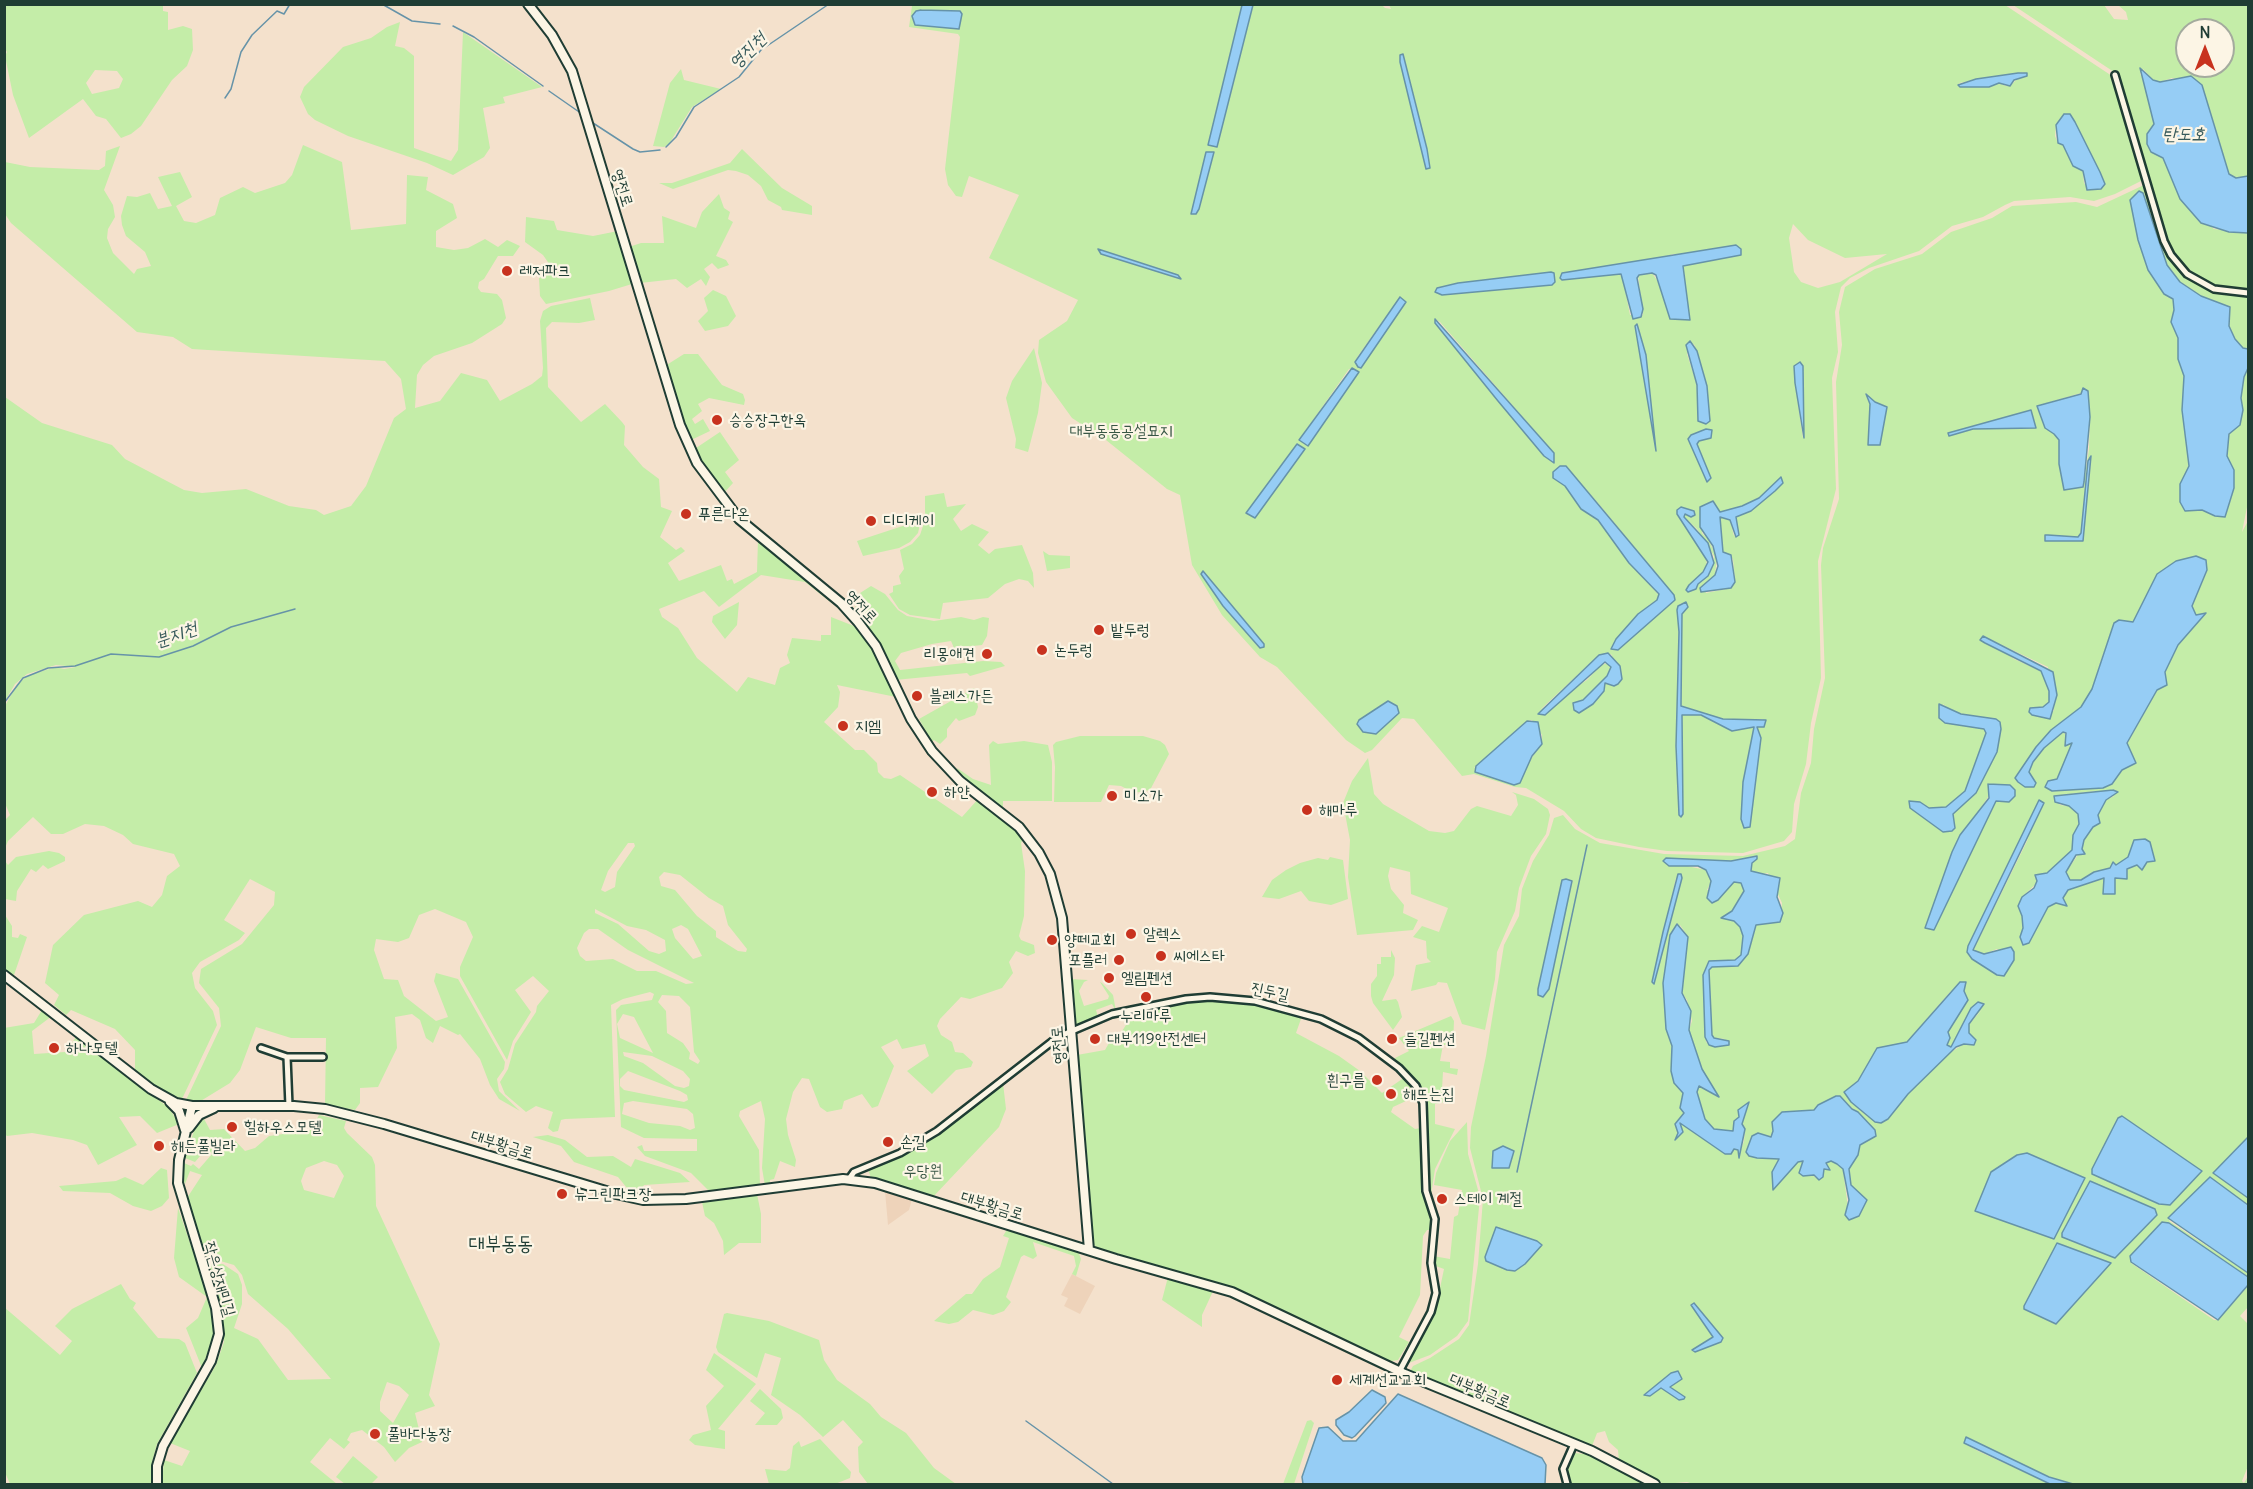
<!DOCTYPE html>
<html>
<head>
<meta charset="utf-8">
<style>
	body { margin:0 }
	#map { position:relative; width:2253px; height:1489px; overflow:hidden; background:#f4e1cc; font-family:Delius,sans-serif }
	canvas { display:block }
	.frame { position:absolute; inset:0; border:6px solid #1f3d34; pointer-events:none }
	.north { position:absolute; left:2175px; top:18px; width:60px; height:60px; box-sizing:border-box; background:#fcf5e5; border:2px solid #a4ab9e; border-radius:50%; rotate:0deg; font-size:16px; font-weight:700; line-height:24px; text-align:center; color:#1f3d34 }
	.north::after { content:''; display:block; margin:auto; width:21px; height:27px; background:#c8321e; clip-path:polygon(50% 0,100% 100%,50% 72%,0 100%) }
</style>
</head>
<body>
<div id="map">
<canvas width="2253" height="1489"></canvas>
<div class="frame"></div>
<div class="north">N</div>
</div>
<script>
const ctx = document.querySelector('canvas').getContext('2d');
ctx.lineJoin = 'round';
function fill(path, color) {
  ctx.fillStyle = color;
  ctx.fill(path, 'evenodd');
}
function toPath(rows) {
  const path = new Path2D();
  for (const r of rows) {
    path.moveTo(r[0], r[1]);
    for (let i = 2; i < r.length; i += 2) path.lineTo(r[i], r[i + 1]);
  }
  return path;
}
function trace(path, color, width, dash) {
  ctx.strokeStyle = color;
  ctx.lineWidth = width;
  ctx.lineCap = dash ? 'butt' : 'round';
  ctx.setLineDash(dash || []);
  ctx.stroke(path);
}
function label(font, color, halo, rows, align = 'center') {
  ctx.font = font + ' Delius,"Poor Story",sans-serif';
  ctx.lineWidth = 4.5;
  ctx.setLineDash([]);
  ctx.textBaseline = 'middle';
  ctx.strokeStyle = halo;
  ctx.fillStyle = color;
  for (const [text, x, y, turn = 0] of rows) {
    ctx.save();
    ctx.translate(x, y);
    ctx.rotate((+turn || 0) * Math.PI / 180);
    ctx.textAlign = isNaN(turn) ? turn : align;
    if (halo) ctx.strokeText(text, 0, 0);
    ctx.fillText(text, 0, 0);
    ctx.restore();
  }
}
fill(toPath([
	[885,1191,912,1199,909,1210,888,1225],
	[1072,1274,1095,1286,1080,1314,1064,1306,1068,1298,1061,1295]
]), '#eed3ba');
fill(toPath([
	[5,4,163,5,163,11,168,12,168,30,183,26,192,29,193,50,187,66,172,80,141,126,131,134,121,138,106,119,96,116,83,99,29,138,13,95,5,56,7,52,5,49],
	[95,70,117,71,123,79,119,88,92,94,86,83],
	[960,4,1242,5,1208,145,1217,147,1253,5,1382,5,1385,8,1391,9,1389,5,2005,5,2112,76,2143,180,2115,194,2094,201,2070,197,2014,201,2005,205,1983,217,1952,226,1919,251,1869,268,1850,278,1841,287,1835,312,1838,352,1832,378,1836,489,1818,561,1821,678,1811,723,1806,764,1794,804,1792,832,1784,841,1743,853,1667,851,1639,847,1596,838,1581,829,1564,811,1526,788,1515,787,1474,774,1462,776,1414,719,1402,718,1372,750,1365,753,1346,740,1277,667,1260,657,1222,615,1192,565,1180,495,1167,489,1106,440,1072,418,1046,382,1038,353,1039,340,1067,321,1078,300,989,258,1019,195,969,176,962,197,956,196,948,185,945,169,960,37,958,34,909,27,912,6,888,5],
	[1403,54,1418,112,1426,168,1400,62],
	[2024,72,2010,86,2006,86,1999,83,1989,87,1960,87,1959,83],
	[2070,114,2100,172,2084,184,2083,171,2070,160,2063,145,2058,143,2055,136,2056,125],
	[1793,224,1808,240,1845,258,1887,254,1840,282,1818,288,1801,282,1794,272,1789,238],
	[1673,254,1741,255,1686,265,1683,266,1683,271,1659,283,1652,273,1638,275,1643,315,1630,315,1623,278,1617,272,1562,280,1560,278,1562,273,1662,258],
	[1551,272,1554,273,1488,289,1442,295,1501,279],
	[1400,297,1406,303,1355,362,1358,356],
	[1435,319,1440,322,1554,453,1544,456,1435,323],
	[1636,326,1646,355,1656,451,1644,368],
	[1694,344,1707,386,1710,421,1698,421,1697,385,1687,354],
	[1794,366,1803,367,1803,438,1795,383],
	[1349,369,1358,372,1307,446,1299,440],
	[1305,449,1255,517,1247,513,1247,512],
	[1560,466,1566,466,1602,508,1669,589,1674,600,1668,604,1649,605,1657,600,1659,595,1629,563,1598,520,1581,509,1565,486,1553,478],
	[1775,491,1751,511,1736,517,1738,532,1734,536,1730,520,1720,517,1723,552,1733,559,1735,582,1731,588,1706,593,1703,586,1715,575,1717,557,1708,539,1702,533,1702,520,1717,509,1719,512,1725,511,1742,506],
	[1677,514,1695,515,1685,514,1684,517,1697,529,1714,556,1714,563,1703,581,1698,584,1697,578,1706,568,1707,557],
	[1203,571,1264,644,1264,647,1223,606,1201,574],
	[1681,603,1685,608,1682,614,1681,706,1723,719,1763,719,1760,726,1757,726,1761,738,1750,827,1741,819,1743,782,1754,727,1732,731,1701,715,1682,715,1683,814,1681,817,1679,815,1676,746,1679,632,1677,610],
	[1608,653,1612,655,1614,686,1605,683,1604,691,1593,704,1573,703,1583,700,1607,676,1611,671,1609,663,1601,665,1587,680,1540,710,1599,655],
	[1532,720,1542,735,1542,743,1528,763,1474,768,1527,721],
	[2013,5,2104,5,2114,19,2128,20,2126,12,2118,5,2248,5,2248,176,2236,178,2229,174,2202,85,2172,78,2160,82,2153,80,2143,69,2140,74,2146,83,2154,124,2147,134,2147,144,2151,152,2163,158,2180,199,2214,229,2248,233,2248,290,2215,287,2199,279,2175,255,2162,224,2117,74],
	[2187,30,2223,30,2223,66,2187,66],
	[400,22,395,46,404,48,414,56,414,148,451,161,458,150,463,32,542,87,503,97,505,103,483,108,490,148,484,157,453,175,427,163,348,136,315,120,308,114,300,97,304,87,343,47,371,38,387,27],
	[681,69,684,80,721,89,692,107,669,144,664,147,653,146,670,83],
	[303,145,342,162,351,230,406,224,407,175,428,177,426,190,453,204,457,218,436,231,436,247,454,250,468,248,485,239,498,247,507,240,520,246,513,256,498,256,484,279,479,282,478,288,481,292,497,294,502,300,506,318,502,324,472,343,434,356,423,365,417,375,415,408,440,401,461,373,487,380,500,401,532,384,542,376,543,368,540,321,543,311,551,306,590,298,595,320,579,323,552,322,546,328,548,387,581,422,605,404,622,422,625,426,624,445,643,467,659,479,661,507,672,511,660,537,676,550,681,547,685,551,668,563,679,581,721,565,727,581,732,579,734,584,757,572,758,540,831,598,833,604,805,582,761,575,719,607,704,591,659,609,662,617,678,628,697,658,737,692,748,677,775,685,780,668,790,663,787,655,792,638,821,641,821,635,831,635,831,617,859,628,875,651,896,697,837,685,840,692,838,707,824,722,855,750,864,750,877,763,878,772,884,778,891,779,900,775,962,817,979,798,1002,815,1024,837,1021,843,1025,871,1024,916,1019,936,1021,940,1034,945,1035,953,1028,956,1016,951,1009,962,1013,973,1002,988,970,999,961,997,940,1019,937,1026,941,1035,952,1042,955,1052,963,1053,973,1062,971,1067,956,1070,932,1094,907,1071,929,1056,925,1044,902,1049,897,1039,881,1047,894,1066,878,1106,872,1108,862,1094,844,1101,842,1109,827,1112,820,1107,809,1079,802,1078,793,1092,786,1119,788,1135,796,1160,795,1167,780,1161,774,1179,770,1180,770,1185,765,1186,762,1168,765,1119,761,1101,740,1111,739,1116,759,1150,760,1186,710,1192,691,1173,645,1156,637,1147,642,1145,644,1151,697,1151,697,1139,644,1138,621,1127,616,1010,621,1005,652,1000,654,994,650,992,623,999,611,1005,615,1117,565,1119,561,1120,558,1131,553,1132,548,1128,553,1112,536,1106,526,1112,505,1094,500,1082,508,1069,515,1044,536,1012,537,1006,549,991,533,976,515,990,531,1012,513,1041,507,1060,460,976,460,967,473,937,466,922,435,909,419,915,409,938,398,942,376,939,374,950,384,979,398,980,404,996,436,1021,448,1017,434,981,436,973,458,979,505,1062,504,1069,497,1079,499,1091,520,1111,499,1099,490,1085,480,1059,460,1034,458,1035,440,1026,433,1043,426,1038,420,1020,412,1014,395,1017,397,1048,378,1087,360,1088,360,1103,355,1110,325,1104,326,1038,291,1038,256,1027,240,1070,230,1083,199,1102,186,1100,221,1026,219,1008,199,983,201,969,242,944,274,905,275,892,250,879,224,920,245,933,239,940,200,962,192,973,195,988,213,1011,217,1025,182,1099,158,1088,135,1070,135,1050,115,1029,71,1010,66,1015,54,1005,59,995,45,983,53,945,84,915,138,901,152,907,162,895,167,876,180,866,174,854,133,844,123,835,104,826,85,824,63,834,51,834,33,817,8,841,5,848,5,820,10,815,4,801,5,706,17,684,29,675,56,667,64,669,76,667,56,665,27,674,15,684,5,701,5,397,42,423,112,445,125,459,184,490,202,493,246,489,289,506,316,510,324,515,351,506,366,486,394,418,406,409,401,379,385,361,192,349,173,337,137,332,11,223,5,214,5,162,30,167,99,170,105,166,106,151,120,146,104,190,113,205,115,217,108,229,107,238,113,253,134,274,137,269,151,266,145,252,126,236,122,225,121,216,127,196,137,197,150,193,158,209,172,206,158,177,180,172,192,197,176,206,184,221,196,223,215,215,220,198,243,187,255,193,285,183,292,175],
	[628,843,634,843,635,846,617,872,615,887,605,892,601,890,608,871],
	[664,872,680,875,709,898,723,906,728,925,747,949,746,952,738,951,716,937,716,931,697,916,675,890,661,886,659,877],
	[595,909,627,926,646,930,665,940,666,951,659,954,649,951,618,924,595,913],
	[681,925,688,929,702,956,693,959,675,938,672,929],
	[589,929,598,929,628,950,694,983,686,984,656,971,637,971,613,959,586,961,580,956,577,948,584,933],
	[662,995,679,996,690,1007,694,1052,700,1061,698,1064,689,1059,690,1053,683,1043,667,1033,666,1011,658,1002],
	[623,1014,634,1017,653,1053,620,1038,617,1024],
	[623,1052,652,1056,683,1071,690,1079,689,1086,684,1088,675,1086,643,1063,624,1056],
	[628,1071,680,1091,687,1095,688,1100,684,1102,624,1090,620,1086,620,1079],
	[633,1101,687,1109,693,1114,695,1128,690,1130,680,1126,649,1123,622,1114,624,1103],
	[742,149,782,188,812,206,812,215,782,210,781,207,768,200,761,186,748,175,736,171,728,170,673,189,659,183,672,183,730,163],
	[2144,185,2162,241,2178,268,2201,286,2215,292,2248,296,2248,349,2243,348,2235,339,2229,326,2230,307,2201,296,2180,282,2167,265,2143,193,2130,201,2148,270,2164,294,2173,299,2174,310,2171,322,2178,338,2178,359,2184,376,2182,410,2189,466,2180,484,2180,502,2185,511,2202,510,2215,516,2225,517,2234,488,2234,470,2227,456,2229,434,2243,410,2241,398,2244,377,2248,368,2248,502,2242,532,2248,521,2248,1137,2213,1173,2248,1198,2248,1205,2210,1177,2169,1221,2248,1273,2248,1277,2169,1223,2130,1256,2131,1263,2214,1320,2218,1320,2248,1285,2248,1307,2240,1316,2248,1324,2248,1466,2242,1481,2244,1483,2248,1476,2248,1484,2073,1484,2049,1477,1964,1440,1964,1443,1978,1451,2050,1484,1693,1484,1687,1482,1664,1484,1619,1461,1618,1450,1609,1442,1605,1431,1597,1433,1592,1446,1587,1447,1409,1373,1413,1366,1430,1358,1459,1339,1469,1325,1478,1264,1483,1199,1470,1148,1471,1127,1486,1056,1504,945,1519,916,1522,889,1533,861,1549,835,1554,818,1563,815,1575,829,1600,843,1664,854,1743,856,1785,846,1795,839,1801,793,1811,763,1814,729,1825,678,1821,565,1823,548,1839,499,1836,382,1842,345,1839,312,1845,287,1875,269,1922,254,1951,232,1992,218,2012,206,2076,202,2097,207],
	[2081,393,2090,417,2089,449,2083,487,2063,484,2059,464,2059,440,2037,406],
	[2031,410,2036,428,1973,429],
	[2091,458,2083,541,2048,535,2078,537,2081,533,2088,461],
	[2207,571,2192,606,2196,615,2205,614,2178,645,2165,672,2167,685,2157,690,2127,744,2136,763,2122,770,2112,784,2046,787,2048,781,2057,779,2073,742,2063,732,2044,748,2033,762,2028,772,2035,783,2015,778,2051,730,2081,707,2092,689,2103,654,2119,620,2133,622,2157,574],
	[1983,636,2048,667,2054,711,2035,707,2043,707,2049,702,2049,691,2041,671,2014,659],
	[1943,704,1948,710,2001,729,1997,752,1976,793,1952,814,1955,824,1952,831,1920,802,1929,808,1939,810,1946,807,1965,791,1986,733,1984,729,1945,722],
	[2097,791,2114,796,2106,800,2084,840,2082,849,2066,872,2070,881,2081,880,2116,866,2150,842,2155,860,2126,869,2115,878,2115,894,2108,893,2104,877,2068,890,2063,898,2048,907,2029,943,2020,937,2023,928,2022,897,2072,850,2073,835,2079,824,2078,814,2069,806,2060,805,2054,796],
	[1990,794,2002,799,1996,800,1988,815,1934,930,1926,928,1952,852],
	[2029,837,1973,951,1984,954,1997,949,2014,960,2004,975,1997,975,1972,959,1968,946,2005,871],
	[1756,856,1757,859,1752,863,1751,871,1757,875,1768,873,1782,903,1780,921,1756,925,1752,941,1731,967,1712,967,1709,970,1712,1035,1714,1038,1725,1039,1715,1047,1706,1042,1709,961,1735,960,1741,955,1743,936,1740,927,1734,921,1722,918,1732,911,1744,891,1741,883,1734,882,1727,890,1707,890,1711,882,1706,870,1663,861,1666,858,1731,861],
	[1676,878,1682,878,1654,984,1652,982],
	[1571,881,1549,989,1538,989,1558,902],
	[1680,925,1688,937,1682,993,1687,1000,1692,1021,1689,1030,1702,1069,1716,1096,1699,1085,1697,1091,1700,1105,1705,1119,1714,1129,1727,1132,1733,1131,1739,1117,1738,1110,1748,1103,1742,1124,1745,1129,1744,1141,1739,1155,1739,1150,1702,1138,1680,1123,1683,1132,1675,1124,1684,1113,1681,1101,1683,1093,1674,1083,1671,1071,1672,1046,1663,983],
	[1951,991,1964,991,1968,1001,1947,1032,1947,1045,1951,1047,1958,1033,1982,1010,1969,1024,1964,1044,1943,1057,1908,1094,1868,1117,1851,1102,1845,1092,1858,1081,1877,1048,1907,1042],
	[1827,1101,1845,1101,1875,1130,1876,1135,1860,1145,1858,1155,1849,1169,1851,1185,1856,1192,1848,1208,1843,1169,1837,1164,1831,1161,1826,1164,1819,1180,1801,1167,1804,1161,1798,1162,1773,1189,1772,1172,1779,1159,1749,1156,1758,1133,1770,1137,1782,1112,1815,1110],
	[1694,1303,1723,1339,1721,1342,1695,1352,1713,1337,1691,1305],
	[719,194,724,208,730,212,728,219,733,222,716,256,726,260,729,265,718,269,712,263,704,269,710,277,706,286,701,279,687,288,676,279,640,283,629,247,641,243,664,243,662,216,696,228,702,212],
	[526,217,554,221,557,230,593,236,618,231,632,284,609,291,546,304,540,296,539,278,549,274,552,268,543,255,525,242],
	[713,290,726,296,736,316,728,326,705,331,698,321,708,311,704,298],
	[1034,348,1042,383,1038,413,1028,452,1015,448,1016,439,1006,398,1012,381],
	[684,354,698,354,722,385,743,394,745,400,744,405,709,398,698,404,702,411,692,419,695,424,703,419,710,431,689,441,665,366],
	[720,432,739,460,725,472,733,483,722,495,693,450],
	[944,493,947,507,966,504,953,519,961,531,972,524,989,532,978,545,989,554,995,549,1022,545,1033,573,1034,588,1028,581,1019,579,1005,584,988,598,943,603,940,619,910,615,899,609,889,594,893,592,893,586,901,584,899,576,904,569,900,550,912,544,920,535,925,520,925,496],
	[921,520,918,533,910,542,899,548,863,556,857,541],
	[1043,551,1049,555,1070,556,1070,568,1047,571],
	[871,586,885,594,898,610,907,616,934,621,961,617,974,620,983,617,989,618,987,636,982,645,954,648,951,641,932,644,901,653,895,661,900,670,983,661,1001,662,1005,666,970,676,967,673,895,680,855,611,857,595],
	[739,602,737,625,725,639,712,622,713,616],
	[974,688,978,707,975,715,959,721,956,718,947,729,947,737,940,744,934,740,932,742,919,719],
	[1080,736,1143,736,1160,741,1165,745,1169,754,1150,790,1134,793,1121,786,1109,785,1101,802,1054,802,1055,767,1053,745,1056,742],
	[993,741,998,744,1024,741,1048,745,1052,762,1052,801,1003,801,1003,808,961,778,957,768,973,779,991,785,989,745],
	[1368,758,1374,794,1383,804,1429,831,1445,833,1454,831,1471,809,1477,806,1511,816,1518,805,1516,795,1512,792,1534,799,1548,809,1550,815,1546,834,1531,856,1519,888,1515,911,1497,952,1495,979,1485,1030,1462,1024,1447,983,1438,982,1436,985,1411,991,1416,965,1431,962,1427,958,1426,941,1413,937,1422,926,1439,932,1448,908,1411,894,1410,872,1390,867,1388,876,1391,889,1404,905,1403,913,1418,920,1413,930,1357,935,1348,877,1350,840,1343,803,1352,781],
	[49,851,59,853,65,857,65,861,48,869,43,865,36,872,31,869,17,891,16,901,5,899,5,861,8,865,16,857],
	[1330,857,1343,860,1348,899,1331,905,1309,901,1301,891,1279,899,1262,897,1272,880,1286,870,1300,863,1318,858,1328,860],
	[5,915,12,926,12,937,18,938,20,934,27,937,14,975,5,970],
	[1391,950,1395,958,1394,975,1382,1001,1396,999,1398,1002,1402,1017,1393,1030,1373,1003,1371,996,1371,984,1377,976,1377,964,1381,964,1381,957,1391,957],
	[1070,979,1088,980,1084,982,1079,991,1084,1006,1108,999,1109,996,1100,982,1102,983,1113,995,1116,1011,1112,1004,1096,1010,1098,1017,1075,1026],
	[1204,999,1244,1002,1302,1016,1296,1033,1339,1056,1360,1071,1382,1093,1405,1077,1419,1095,1393,1107,1391,1112,1415,1129,1421,1128,1433,1230,1427,1230,1423,1236,1420,1295,1399,1337,1409,1342,1398,1360,1386,1362,1226,1287,1100,1250,1093,1244,1077,1055,1105,1050,1113,1036,1120,1034,1126,1025,1122,1015],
	[42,1010,52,1016,32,1031,34,1054,65,1052,77,1036,169,1108,179,1124,157,1133,140,1116,119,1117,137,1145,98,1165,87,1145,73,1140,32,1133,7,1136,4,1133,4,1028,34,1023],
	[1451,1016,1454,1021,1453,1045,1443,1045,1440,1061,1450,1062,1450,1068,1458,1069,1457,1075,1443,1072,1442,1089,1444,1102,1435,1104,1435,1124,1455,1129,1435,1169,1430,1201,1424,1098,1415,1081,1395,1062,1395,1058,1409,1051,1399,1038],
	[1003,1083,1006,1109,999,1127,932,1198,871,1178,868,1169,906,1154,937,1136],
	[319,1115,346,1121,344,1128,347,1133,372,1157,375,1165,376,1206,440,1344,429,1395,435,1406,415,1413,422,1442,409,1448,395,1462,384,1447,362,1430,351,1433,347,1440,350,1442,344,1449,330,1438,310,1462,337,1484,162,1484,164,1460,182,1466,190,1451,170,1443,216,1365,224,1342,222,1308,209,1264,223,1264,238,1274,242,1285,242,1304,234,1328,258,1339,288,1380,331,1379,288,1329,248,1294,242,1275,234,1265,207,1257,187,1198,202,1175,190,1171,185,1184,183,1179,184,1163,191,1166,193,1164,199,1169,212,1154,207,1148,195,1162,185,1158,196,1125,203,1117,210,1130,224,1129,245,1151,255,1148,269,1136,311,1130],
	[324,1161,337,1165,344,1176,334,1198,304,1190,301,1181,306,1168],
	[387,1382,399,1386,409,1395,393,1423,380,1411,380,1402],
	[1467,1122,1468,1154,1480,1197,1468,1321,1457,1336,1430,1355,1409,1363,1436,1307,1444,1269,1433,1265,1433,1256,1450,1259,1454,1217,1458,1215,1462,1190,1434,1185,1436,1173,1450,1141],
	[548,1135,565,1140,587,1157,613,1156,631,1167,635,1159,680,1173,690,1182,644,1185,640,1191,635,1191,627,1188,618,1177,574,1162,561,1146,533,1137],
	[161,1168,167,1170,169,1198,162,1206,151,1211,133,1206,110,1193,63,1191,59,1186,116,1181,125,1177,143,1185],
	[757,1194,761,1214,761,1243,739,1243,724,1255,723,1241,714,1223,705,1216,702,1202],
	[178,1208,208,1295,214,1316,213,1338,202,1368,186,1328,198,1318,207,1297,179,1277,174,1258],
	[1008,1228,1078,1251,1081,1259,1076,1276,1072,1274,1076,1266,1074,1256,1033,1242,1037,1256,1033,1259,1024,1255,1021,1257,1006,1297,1011,1302,1004,1311,993,1315,973,1310,958,1322,949,1324,934,1321,966,1294,972,1294,983,1279,1000,1267,1009,1238,1003,1236],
	[1168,1277,1214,1289,1202,1315,1202,1327,1162,1300],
	[121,1284,130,1299,136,1303,133,1308,158,1338,179,1339,185,1343,197,1373,157,1444,152,1462,151,1484,10,1484,4,1470,4,1307,60,1355,72,1341,55,1326,72,1309],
	[727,1313,769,1321,819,1340,824,1360,837,1380,870,1404,881,1417,906,1433,934,1468,956,1484,868,1484,859,1472,858,1447,863,1442,843,1420,823,1437,800,1415,771,1395,781,1358,765,1353,757,1378,718,1352,716,1347,724,1314],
	[714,1353,756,1384,718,1429,725,1431,725,1449,695,1445,689,1440,693,1435,711,1430,706,1406,724,1386,706,1370],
	[760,1389,781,1409,783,1418,777,1425,755,1425,765,1413,750,1401],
	[1311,1420,1314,1423,1294,1484,1283,1484,1307,1421],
	[820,1439,851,1472,850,1478,835,1484,769,1484,765,1469,786,1471,790,1468,793,1446,799,1441,801,1447],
	[1575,1453,1593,1455,1649,1484,1569,1484,1566,1467],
	[353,1456,378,1477,371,1484,345,1484,336,1477]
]), '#c4eda8');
const water = toPath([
	[1242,5,1253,5,1217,147,1208,145,1242,5],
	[921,10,960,11,962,14,959,29,915,25,912,16,916,11,921,10],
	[1403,54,1427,149,1430,168,1426,169,1400,62,1400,55,1403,54],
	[2140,68,2153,80,2160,82,2191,76,2202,85,2229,174,2236,178,2248,176,2248,233,2229,232,2201,223,2180,199,2163,158,2151,152,2147,144,2147,134,2154,124,2140,68],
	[2018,73,2027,73,2027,76,2014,80,2010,86,1999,83,1989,87,1960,87,1958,85,1976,79,2018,73],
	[2064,114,2070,114,2075,122,2100,172,2105,184,2101,189,2087,190,2083,171,2073,166,2063,145,2058,143,2056,125,2064,114],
	[1206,152,1214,152,1199,209,1196,214,1191,214,1206,152],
	[2139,191,2143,193,2167,265,2180,282,2201,296,2230,307,2229,326,2235,339,2243,348,2248,349,2248,368,2244,377,2241,398,2243,410,2240,425,2229,434,2227,456,2234,470,2234,488,2225,517,2215,516,2202,510,2185,511,2180,502,2180,484,2189,466,2182,410,2184,376,2178,359,2178,338,2171,322,2174,310,2173,299,2164,294,2148,270,2138,240,2130,200,2139,191],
	[1736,245,1741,249,1741,255,1683,266,1690,320,1670,319,1656,275,1652,273,1639,275,1637,278,1643,309,1641,317,1633,319,1621,274,1562,280,1560,278,1562,273,1736,245],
	[1098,249,1178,275,1181,279,1101,254,1098,249],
	[1551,272,1554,273,1555,282,1552,285,1442,295,1435,292,1437,288,1458,283,1551,272],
	[1400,297,1406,302,1361,368,1358,367,1355,362,1400,297],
	[1435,319,1554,453,1554,463,1544,456,1498,401,1435,323,1435,319],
	[1637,324,1646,355,1656,451,1635,326,1637,324],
	[1690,341,1697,351,1707,386,1710,421,1706,424,1698,421,1697,385,1686,345,1690,341],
	[1800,362,1803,366,1804,438,1795,383,1794,366,1800,362],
	[1352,368,1359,372,1308,446,1299,440,1352,368],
	[2083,388,2088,391,2090,417,2084,482,2083,487,2064,490,2059,464,2059,440,2054,434,2045,428,2037,406,2081,394,2083,388],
	[1866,394,1875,402,1887,407,1880,445,1868,445,1870,404,1866,394],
	[2031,410,2036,428,1973,429,1949,436,1948,433,2031,410],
	[1706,429,1712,430,1711,438,1699,441,1697,444,1711,478,1707,482,1688,439,1691,435,1706,429],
	[1297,444,1305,449,1255,518,1246,513,1297,444],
	[2091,456,2083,541,2045,541,2045,535,2048,535,2078,537,2081,533,2088,461,2091,456],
	[1560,466,1566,466,1674,595,1675,600,1618,650,1611,649,1616,639,1638,614,1657,600,1659,594,1629,563,1598,520,1581,509,1565,486,1553,478,1553,472,1560,466],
	[1781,477,1783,483,1775,491,1751,511,1736,517,1739,535,1736,537,1730,520,1720,517,1723,552,1731,555,1735,582,1731,588,1701,592,1700,588,1715,575,1718,566,1713,546,1700,527,1700,507,1713,501,1720,512,1742,506,1759,498,1781,477],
	[1681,507,1694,511,1695,515,1691,517,1685,514,1684,517,1708,543,1714,563,1708,576,1698,584,1696,589,1688,592,1686,590,1689,585,1703,572,1708,562,1677,514,1677,510,1681,507],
	[2196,556,2206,560,2207,570,2192,606,2196,615,2206,613,2178,645,2165,672,2167,685,2157,690,2127,743,2136,763,2122,770,2112,784,2103,788,2052,791,2045,787,2048,781,2057,779,2072,743,2065,746,2066,733,2063,732,2044,748,2033,762,2029,772,2036,783,2034,787,2025,787,2018,782,2015,778,2036,747,2051,730,2081,707,2092,689,2114,623,2119,620,2133,622,2157,574,2176,561,2196,556],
	[1203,571,1264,644,1264,647,1260,648,1223,606,1201,574,1203,571],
	[1686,602,1688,607,1682,614,1681,706,1723,719,1766,720,1764,727,1757,727,1761,738,1750,827,1744,828,1741,819,1743,782,1754,727,1732,731,1701,715,1682,715,1683,814,1681,817,1679,815,1676,746,1679,632,1677,610,1678,606,1686,602],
	[1983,636,2053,672,2057,695,2050,719,2032,715,2029,712,2030,708,2043,707,2049,702,2049,691,2041,671,1985,643,1980,640,1983,636],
	[1608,653,1620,666,1622,679,1618,684,1614,686,1605,683,1604,691,1593,704,1579,713,1574,710,1573,703,1583,700,1607,676,1611,667,1605,662,1545,715,1538,714,1599,655,1608,653],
	[1388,701,1397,706,1399,713,1376,734,1363,732,1357,724,1359,720,1388,701],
	[1939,704,1961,714,1996,719,2000,722,2001,729,1997,752,1976,793,1953,814,1955,828,1952,831,1943,832,1910,808,1909,801,1920,802,1929,808,1946,807,1965,791,1986,733,1984,729,1945,723,1939,718,1939,704],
	[1527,721,1538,722,1542,744,1532,756,1520,783,1514,785,1475,772,1476,766,1527,721],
	[1988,784,2010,785,2015,790,2015,796,2009,802,1996,801,1934,930,1925,928,1952,852,1960,835,1989,798,1988,784],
	[2113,790,2118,792,2106,800,2098,815,2100,823,2093,827,2084,840,2082,849,2085,854,2076,855,2066,872,2070,880,2081,880,2094,872,2110,868,2113,862,2116,865,2128,857,2134,840,2145,839,2150,842,2155,861,2147,862,2142,870,2137,865,2127,869,2127,879,2115,878,2115,894,2103,894,2104,878,2068,890,2063,898,2067,906,2056,903,2048,907,2029,943,2023,945,2020,937,2023,928,2022,916,2018,906,2022,897,2034,888,2037,881,2035,875,2047,873,2072,850,2073,835,2079,824,2078,814,2069,806,2055,802,2054,796,2113,790],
	[2039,800,2044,803,1973,950,1984,954,2011,947,2014,952,2014,960,2004,976,1997,975,1972,959,1967,952,1968,946,2039,800],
	[1757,856,1757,859,1752,863,1751,871,1780,878,1777,897,1783,913,1780,922,1756,925,1748,954,1738,966,1712,967,1709,970,1712,1035,1714,1038,1729,1041,1729,1045,1715,1047,1709,1045,1705,1037,1703,975,1709,961,1735,960,1741,955,1743,936,1740,927,1734,921,1721,918,1732,911,1744,891,1741,883,1734,882,1718,900,1712,903,1707,898,1711,881,1706,870,1698,866,1669,866,1663,861,1666,858,1731,861,1757,856],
	[1678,874,1681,874,1682,878,1654,984,1652,982,1663,932,1678,874],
	[1566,879,1572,881,1549,989,1543,997,1538,995,1538,989,1562,880,1566,879],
	[1677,924,1688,937,1682,993,1691,1011,1689,1030,1702,1069,1719,1097,1699,1086,1697,1092,1705,1119,1714,1129,1733,1131,1734,1121,1739,1117,1738,1110,1749,1102,1742,1124,1745,1129,1739,1158,1738,1150,1734,1149,1731,1154,1725,1154,1680,1123,1683,1132,1675,1140,1678,1133,1675,1124,1684,1113,1680,1108,1683,1093,1674,1083,1671,1071,1672,1046,1666,1029,1663,983,1670,935,1677,924],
	[1960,982,1966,982,1964,991,1968,1000,1948,1032,1950,1038,1947,1045,1951,1047,1971,1008,1978,1002,1984,1004,1969,1024,1969,1033,1976,1040,1974,1045,1964,1044,1956,1047,1908,1094,1888,1119,1881,1123,1875,1122,1851,1102,1844,1092,1858,1081,1877,1048,1907,1042,1960,982],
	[1836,1096,1840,1096,1852,1109,1858,1112,1875,1130,1876,1136,1860,1145,1858,1155,1849,1169,1851,1185,1867,1200,1859,1216,1849,1220,1845,1215,1849,1200,1845,1179,1843,1169,1837,1164,1831,1161,1826,1163,1830,1170,1824,1169,1823,1177,1819,1180,1814,1175,1803,1176,1799,1173,1803,1161,1798,1162,1773,1190,1772,1172,1779,1159,1757,1158,1749,1156,1746,1152,1752,1136,1758,1133,1771,1137,1773,1131,1772,1122,1782,1112,1814,1110,1818,1105,1836,1096],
	[2122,1116,2202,1171,2170,1205,2159,1204,2092,1174,2092,1169,2118,1118,2122,1116],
	[2248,1137,2248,1198,2213,1173,2248,1137],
	[1503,1146,1514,1151,1509,1168,1492,1168,1493,1151,1503,1146],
	[2027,1153,2085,1178,2054,1239,1975,1211,1991,1172,2017,1155,2027,1153],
	[2210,1177,2248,1205,2248,1273,2168,1218,2210,1177],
	[2090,1181,2155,1209,2157,1215,2115,1258,2062,1237,2062,1233,2090,1181],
	[2162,1222,2169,1223,2248,1277,2248,1285,2218,1320,2131,1262,2130,1256,2162,1222],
	[1496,1227,1537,1241,1542,1245,1525,1264,1515,1271,1507,1270,1486,1261,1485,1257,1496,1227],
	[2057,1243,2111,1263,2056,1324,2024,1309,2024,1306,2057,1243],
	[1694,1303,1723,1338,1721,1342,1695,1352,1692,1350,1713,1337,1691,1305,1694,1303],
	[1678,1371,1682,1379,1670,1387,1685,1397,1684,1399,1679,1400,1661,1388,1650,1396,1644,1395,1671,1373,1678,1371],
	[1372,1390,1385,1397,1386,1403,1355,1436,1352,1438,1344,1435,1336,1425,1336,1420,1349,1412,1372,1390],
	[1398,1394,1542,1458,1546,1465,1545,1484,1303,1484,1302,1477,1319,1428,1328,1427,1343,1441,1356,1441,1398,1394],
	[1966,1437,2049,1477,2073,1484,2050,1484,1964,1443,1966,1437]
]);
fill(water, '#96cdf5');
trace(water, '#6693a8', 1.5);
trace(toPath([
	[382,4,412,21,440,24],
	[453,26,474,37,543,86],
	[549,91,582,114],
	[225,98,231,89,241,52,252,35,277,11,284,14,290,4],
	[593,123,633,149,640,152,660,150],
	[666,147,676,137,694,107,739,77,761,50,829,4],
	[4,703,23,678,48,668,75,666,111,654,159,657,193,646,231,627,295,609],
	[1517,1172,1587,845],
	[1026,1421,1113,1484]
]), '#6693a8', 1.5);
const street = toPath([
	[2115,75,2164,241,2171,255,2187,274,2214,289,2248,293],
	[261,1048,287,1057,323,1057],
	[287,1057,289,1106],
	[849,1179,854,1172,900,1153,937,1131,1058,1037,1112,1014,1186,999,1210,997,1255,1001,1321,1019,1359,1038,1399,1068,1416,1086,1423,1103,1426,1191,1435,1219,1431,1263,1436,1293,1431,1312,1399,1372],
	[1567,1484,1563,1469,1574,1444]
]);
const secondary = toPath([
	[528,4,552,35,572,71,680,425,697,463,739,519,841,603,858,622,876,646,911,719,932,751,960,781,1019,827,1039,853,1050,874,1062,918,1089,1250],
	[4,975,151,1089,176,1103,192,1106,294,1106,325,1109,384,1124,616,1194,643,1200,686,1199,843,1179,875,1183,1116,1259,1232,1292,1405,1374,1592,1451,1655,1484],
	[170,1102,179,1111,185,1130],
	[189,1128,199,1115,214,1108],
	[157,1484,157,1466,163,1446,211,1361,219,1334,216,1308,178,1183,179,1160,192,1106]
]);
trace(street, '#1f3d34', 10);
trace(secondary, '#1f3d34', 12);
trace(street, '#fcf5e5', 5);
trace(secondary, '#fcf5e5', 8);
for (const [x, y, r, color] of [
	[507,271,6,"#c8321e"],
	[717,420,6,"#c8321e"],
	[686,514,6,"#c8321e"],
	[871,521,6,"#c8321e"],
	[1099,630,6,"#c8321e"],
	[1042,650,6,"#c8321e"],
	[987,654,6,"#c8321e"],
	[917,696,6,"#c8321e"],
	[843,726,6,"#c8321e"],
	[932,792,6,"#c8321e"],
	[1112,796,6,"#c8321e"],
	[1307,810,6,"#c8321e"],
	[1131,934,6,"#c8321e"],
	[1052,940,6,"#c8321e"],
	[1161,956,6,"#c8321e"],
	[1119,960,6,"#c8321e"],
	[1109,978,6,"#c8321e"],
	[1146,997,6,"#c8321e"],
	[1095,1039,6,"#c8321e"],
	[1392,1039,6,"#c8321e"],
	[54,1048,6,"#c8321e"],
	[1377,1080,6,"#c8321e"],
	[1391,1094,6,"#c8321e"],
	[232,1127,6,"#c8321e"],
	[888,1142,6,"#c8321e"],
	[159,1146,6,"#c8321e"],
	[562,1194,6,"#c8321e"],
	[1442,1199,6,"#c8321e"],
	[1337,1380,6,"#c8321e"],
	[375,1434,6,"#c8321e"]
]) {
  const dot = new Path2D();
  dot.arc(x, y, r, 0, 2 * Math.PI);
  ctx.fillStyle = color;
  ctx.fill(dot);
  trace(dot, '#fcf5e5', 2);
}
label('16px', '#1f3d34', '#fcf5e5', [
	["영전로",622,188,73],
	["영전로",861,607,47],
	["진두길",1270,992,12],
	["영전로",1059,1045,-95],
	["대부황금로",502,1145,17],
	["대부황금로",992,1206,17],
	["작은상재미길",219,1279,74],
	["대부황금로",1480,1391,23]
]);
label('16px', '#1f3d34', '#fcf5e5', [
	["레저파크",519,271],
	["승승장구한옥",729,420],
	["푸른다온",698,514],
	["디디케이",883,521],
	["밭두렁",1111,630],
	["논두렁",1054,650],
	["리몽애견",975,654,"right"],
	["블레스가든",929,696],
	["지엠",855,726],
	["하얀",944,792],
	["미소가",1124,796],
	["해마루",1319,810],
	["알렉스",1143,934],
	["양떼교회",1064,940],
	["씨에스타",1173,956],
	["포플러",1107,960,"right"],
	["엘림펜션",1121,978],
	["누리마루",1146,1016,"center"],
	["대부119안전센터",1107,1039],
	["들길펜션",1404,1039],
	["하나모텔",66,1048],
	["흰구름",1365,1080,"right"],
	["해뜨는집",1403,1094],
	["힐하우스모텔",244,1127],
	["손길",900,1142],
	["해든풀빌라",171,1146],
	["뉴그린파크장",574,1194],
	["스테이 계절",1454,1199],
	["세계선교교회",1349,1380],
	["풀바다농장",387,1434]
], 'left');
label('16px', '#385745', '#fcf5e5', [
	["대부동동공설묘지",1121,431],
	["우당원",923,1171]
]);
label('italic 18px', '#375a5b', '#fcf5e5', [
	["영진천",748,51,-44],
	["탄도호",2184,135],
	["분지천",176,635,-19]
]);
label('20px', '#1f3d34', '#fcf5e5', [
	["대부동동",501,1244]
]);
</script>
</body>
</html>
